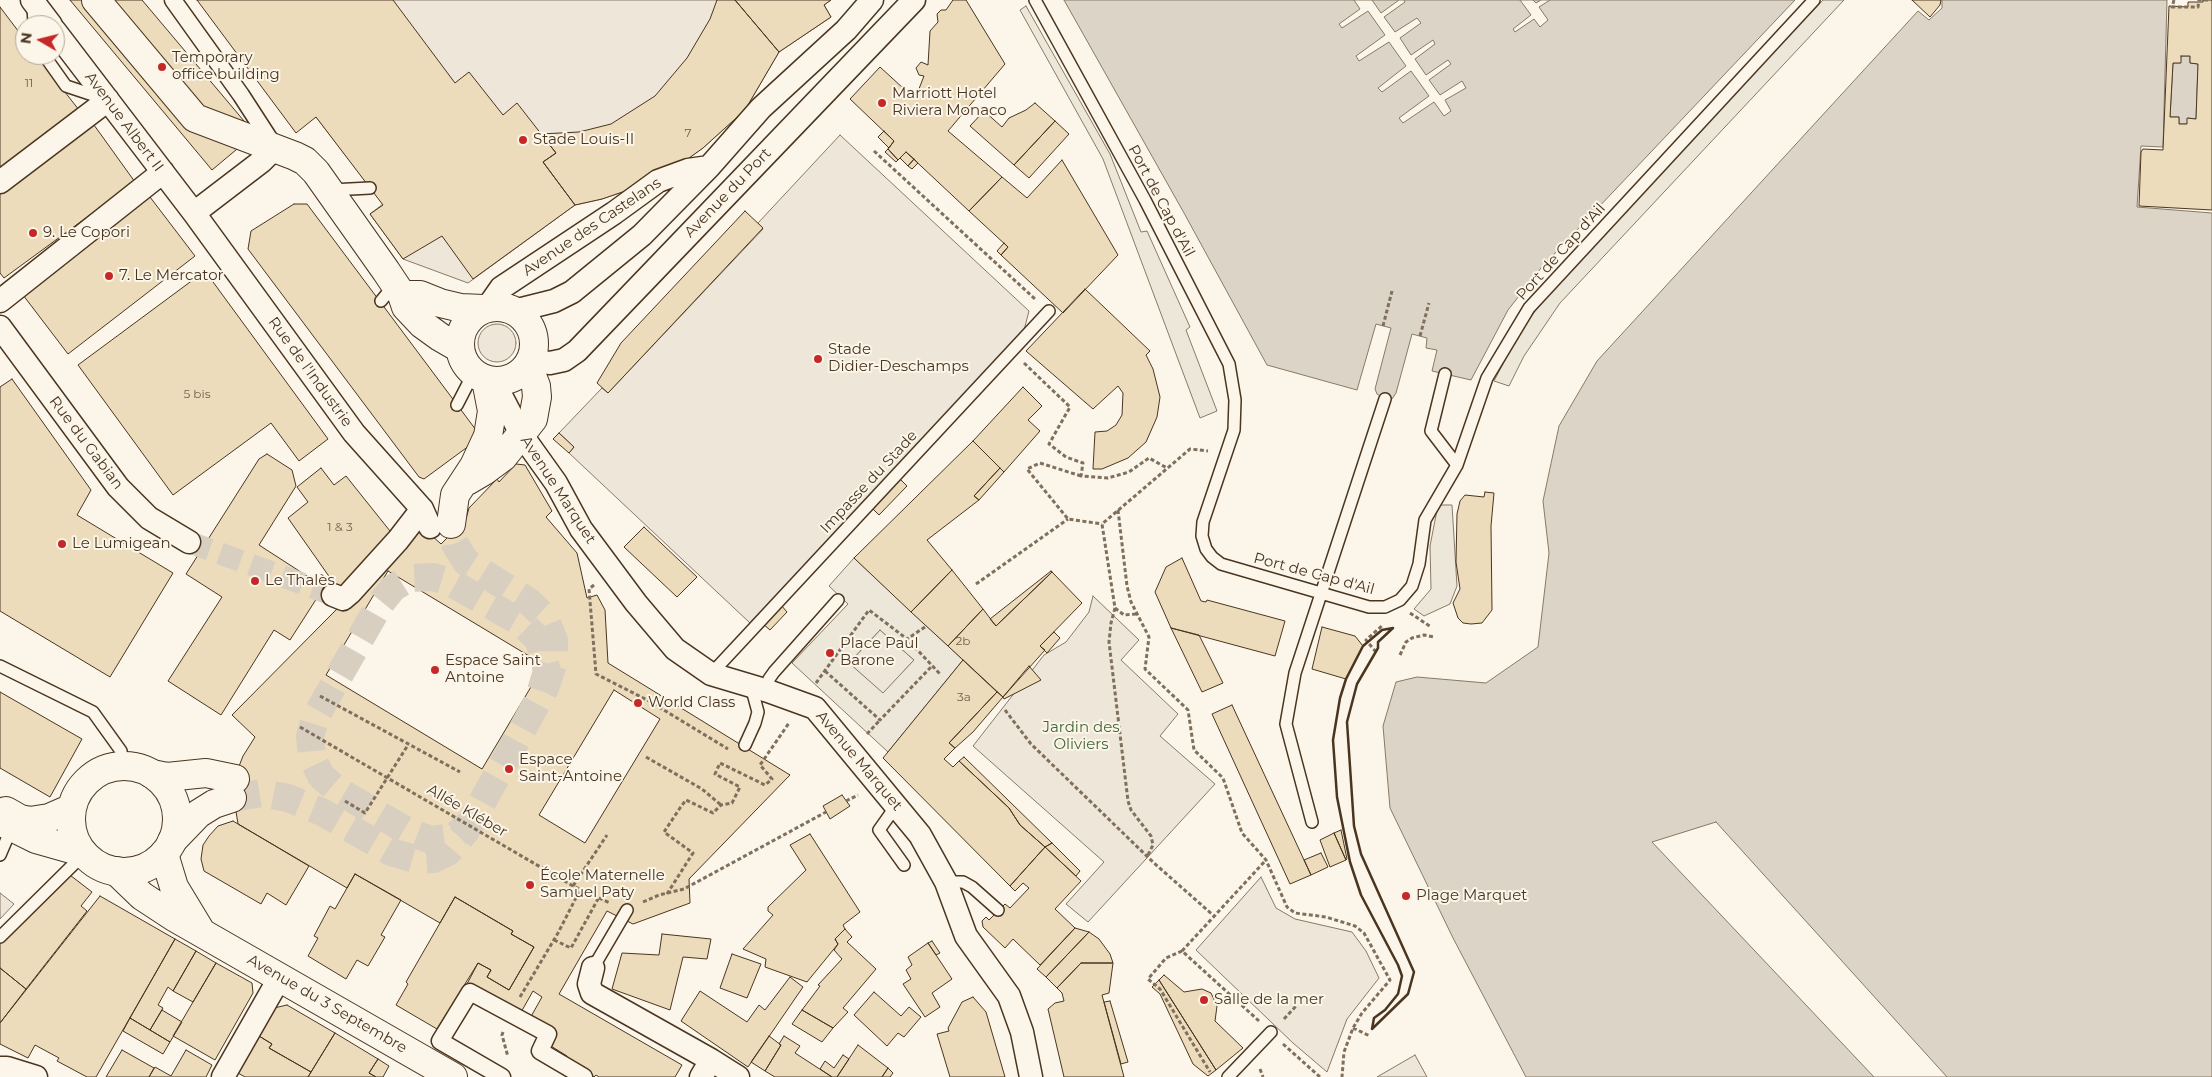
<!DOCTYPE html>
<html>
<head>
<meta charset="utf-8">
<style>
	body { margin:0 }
	#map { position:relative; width:2212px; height:1077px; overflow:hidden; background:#fbf6e9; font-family:Montserrat,sans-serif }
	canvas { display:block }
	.north { position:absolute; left:15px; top:15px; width:50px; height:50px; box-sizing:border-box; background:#fbf6e9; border:1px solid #b4a999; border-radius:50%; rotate:278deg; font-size:14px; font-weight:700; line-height:20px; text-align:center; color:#4a3520 }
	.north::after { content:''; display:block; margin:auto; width:18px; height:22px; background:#c62828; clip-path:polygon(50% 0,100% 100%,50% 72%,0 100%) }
</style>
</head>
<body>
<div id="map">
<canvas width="2212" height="1077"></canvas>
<div class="north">N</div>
</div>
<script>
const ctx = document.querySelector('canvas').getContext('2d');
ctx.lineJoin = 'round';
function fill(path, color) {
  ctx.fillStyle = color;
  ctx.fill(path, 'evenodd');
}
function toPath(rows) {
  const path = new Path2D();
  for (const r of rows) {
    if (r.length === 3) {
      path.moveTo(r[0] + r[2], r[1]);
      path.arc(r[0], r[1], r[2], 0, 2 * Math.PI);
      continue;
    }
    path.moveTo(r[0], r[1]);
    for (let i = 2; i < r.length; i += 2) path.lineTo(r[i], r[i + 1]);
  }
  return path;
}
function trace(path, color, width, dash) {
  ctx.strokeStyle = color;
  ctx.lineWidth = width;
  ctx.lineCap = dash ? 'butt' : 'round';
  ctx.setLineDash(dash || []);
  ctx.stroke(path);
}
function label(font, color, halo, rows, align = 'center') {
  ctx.font = font + ' Montserrat,sans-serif';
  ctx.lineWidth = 4;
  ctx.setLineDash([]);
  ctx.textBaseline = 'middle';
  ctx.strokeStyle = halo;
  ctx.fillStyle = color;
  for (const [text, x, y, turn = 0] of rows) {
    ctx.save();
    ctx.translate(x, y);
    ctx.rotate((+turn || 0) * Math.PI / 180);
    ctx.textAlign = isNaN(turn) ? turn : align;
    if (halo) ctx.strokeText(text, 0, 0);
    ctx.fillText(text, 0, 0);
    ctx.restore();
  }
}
const green = toPath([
	[197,0,831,0,824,5,831,17,779,52,745,110,703,148,682,163,637,187,602,199,575,205,468,283,403,259,370,214,383,204,316,117,197,0],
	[840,135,1029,311,1024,330,750,623,569,453,574,447,559,433,602,388,608,393,763,229,758,223,840,135],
	[497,343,19],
	[1093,596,1139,640,1121,660,1178,714,1160,736,1215,784,1088,922,1066,904,1104,862,973,746,1044,655,1066,642,1089,612,1093,596],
	[880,630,914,660,883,694,849,663,880,630],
	[1261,877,1276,908,1295,919,1352,932,1366,951,1379,978,1347,1019,1327,1072,1293,1043,1196,950,1261,877],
	[0,893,14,904,0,919,0,893],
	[1415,1055,1427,1077,1377,1077,1415,1055]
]);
fill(green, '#ede6d9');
trace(green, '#887966', 1);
const parking = toPath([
	[1823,0,1844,0,1560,303,1524,356,1509,386,1494,381,1517,337,1542,301,1608,227,1823,0],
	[1026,6,1110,154,1141,232,1147,231,1190,327,1186,330,1217,411,1200,418,1103,159,1020,10,1026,6],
	[1438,505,1452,505,1457,586,1450,604,1424,616,1414,609,1431,589,1430,546,1438,505],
	[854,558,963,660,888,752,792,663,848,604,829,586,854,558],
	[880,630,914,660,883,693,849,663,880,630]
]);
fill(parking, '#ede7d9');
trace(parking, '#887966', 1);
const water = toPath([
	[1064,0,1795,0,1541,268,1508,310,1471,380,1432,371,1437,350,1426,348,1427,338,1412,334,1396,393,1392,399,1385,399,1377,394,1375,389,1391,328,1376,324,1357,390,1267,365,1184,213,1064,0],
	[1942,0,2167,0,2163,147,2141,146,2137,207,2212,213,2212,1077,1526,1077,1453,938,1390,808,1383,726,1396,682,1417,677,1486,683,1538,647,1549,553,1543,501,1559,426,1597,361,1918,11,1929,20,1942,8,1942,0],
	[2181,56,2190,56,2190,63,2198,64,2196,119,2188,118,2187,124,2179,124,2179,117,2170,117,2173,63,2180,63,2181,56]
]);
fill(water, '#dcd4c6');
trace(water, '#887966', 1);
const pier = toPath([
	[1354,0,1372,0,1381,13,1399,0,1404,0,1405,2,1384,17,1395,32,1417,18,1421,23,1400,38,1411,55,1433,40,1435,44,1415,59,1426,75,1448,60,1451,64,1429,80,1440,95,1462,81,1466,88,1445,100,1451,111,1444,116,1434,102,1403,123,1399,118,1429,96,1411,71,1382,92,1378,88,1406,66,1389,42,1359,61,1356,56,1385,35,1368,11,1342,28,1339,24,1360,9,1354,0],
	[1520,0,1533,0,1536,3,1541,0,1550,0,1539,7,1548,20,1540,27,1534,19,1515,32,1513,29,1531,15,1520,0],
	[1716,822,1947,1077,1874,1077,1652,842,1716,822]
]);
fill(pier, '#fbf6e9');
trace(pier, '#887966', 1);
const building = toPath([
	[70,0,142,0,255,134,212,170,70,0],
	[197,0,393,0,455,83,469,72,503,115,517,103,556,153,543,162,575,205,473,279,442,236,403,259,370,214,383,205,316,117,296,133,197,0],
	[717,0,735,0,779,52,745,110,703,148,682,163,637,187,602,199,575,205,543,162,556,153,541,134,579,132,611,124,655,96,687,58,710,19,717,0],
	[735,0,831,0,824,5,831,17,779,52,735,0],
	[953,0,966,0,1005,64,948,131,1002,177,969,211,906,152,898,160,888,149,894,141,850,99,880,67,915,99,924,76,919,75,916,68,921,62,928,65,930,31,938,22,937,14,941,10,946,10,953,0],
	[1912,0,1941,0,1940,5,1930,17,1912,0],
	[2203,0,2212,0,2212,210,2139,206,2141,152,2143,149,2163,150,2169,6,2188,7,2188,2,2203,2,2203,0],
	[2181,56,2190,56,2190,63,2198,64,2196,119,2187,118,2187,124,2179,124,2179,117,2170,117,2173,63,2181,63,2181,56],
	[0,7,25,40,25,55,36,55,79,110,0,170,0,7],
	[1035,103,1055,121,1014,165,970,126,984,111,1002,127,1009,118,1026,110,1035,103],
	[1055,121,1069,134,1029,178,1014,165,1055,121],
	[94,125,135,182,4,278,0,273,0,194,94,125],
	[884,131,894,141,889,148,878,137,884,131],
	[888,149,898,160,896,162,885,152,888,149],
	[906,152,914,159,908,166,900,158,906,152],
	[914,159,918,163,912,169,908,166,914,159],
	[1062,160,1118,255,1063,313,1001,255,1008,247,969,211,1002,177,1027,198,1062,160],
	[150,197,195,256,68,354,23,295,150,197],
	[294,204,307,204,479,434,477,440,424,479,419,477,248,249,251,231,294,204],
	[745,211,763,228,608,393,597,383,621,343,745,211],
	[1004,243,1008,247,1001,255,997,251,1004,243],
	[205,271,328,439,299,461,271,423,173,495,78,365,205,271],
	[1085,289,1150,351,1146,355,1153,369,1160,397,1157,417,1146,442,1128,458,1102,469,1093,469,1095,432,1107,431,1116,425,1122,415,1123,393,1118,386,1093,409,1026,351,1085,289],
	[12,379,91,490,77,515,173,573,110,677,0,611,0,387,12,379],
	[1023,387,1042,406,1028,420,1040,431,1004,472,973,441,1023,387],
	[559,433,574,447,569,453,553,439,559,433],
	[973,441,1000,468,974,496,979,500,927,540,952,570,911,612,854,558,973,441],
	[267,454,292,470,296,486,259,545,324,587,290,640,274,630,221,715,168,681,222,597,186,574,259,459,267,454],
	[516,464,525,465,552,511,546,517,577,553,587,598,597,595,605,610,608,663,790,775,689,879,690,903,633,924,607,911,559,994,682,1065,675,1077,599,1077,596,1075,594,1077,565,1060,567,1056,546,1043,529,1020,542,997,533,991,520,1014,467,984,478,963,491,970,487,977,509,990,534,947,511,934,513,931,455,897,440,923,355,874,347,888,238,824,234,799,236,774,243,756,255,737,232,715,420,525,441,544,466,519,469,508,497,479,499,482,516,464],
	[321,468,334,485,346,476,394,536,340,592,288,518,308,502,297,487,321,468],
	[1000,468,1004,472,979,500,974,496,1000,468],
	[900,479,907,486,879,515,872,508,900,479],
	[1485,492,1494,493,1491,526,1492,610,1482,623,1471,624,1463,623,1458,618,1453,603,1460,589,1456,562,1457,514,1460,501,1465,495,1484,497,1485,492],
	[644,527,697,577,677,597,624,547,644,527],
	[1182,558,1201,601,1206,602,1207,600,1285,621,1275,656,1171,628,1155,592,1166,567,1182,558],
	[952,570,983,609,948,646,911,612,952,570],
	[388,571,544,665,482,769,326,675,388,571],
	[1051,571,1052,572,996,626,990,619,1051,571],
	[1052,572,1082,603,1040,646,1045,650,1003,697,948,646,983,609,996,626,1052,572],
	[781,605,787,612,770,630,763,624,781,605],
	[1322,627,1355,636,1363,646,1346,679,1312,669,1322,627],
	[1171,628,1199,635,1223,683,1202,692,1171,628],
	[1054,632,1060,638,1047,653,1040,646,1054,632],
	[963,660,997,692,949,743,955,748,944,759,953,767,959,761,1009,808,1020,825,1045,847,1010,886,883,758,963,660],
	[1029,666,1041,680,1004,699,1003,697,1029,666],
	[614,690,660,719,585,843,539,815,614,690],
	[0,692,82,739,50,797,0,768,0,692],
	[997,692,1003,697,973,732,955,748,949,743,997,692],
	[1232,705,1311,875,1290,884,1212,714,1232,705],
	[964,757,1052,843,1045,847,1020,825,1009,808,959,761,964,757],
	[842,795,850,806,830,819,823,806,842,795],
	[233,821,309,866,286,905,267,893,261,904,204,871,201,859,203,845,209,836,218,826,233,821],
	[1341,830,1347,859,1346,860,1334,833,1341,830],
	[1334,833,1346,860,1330,867,1320,840,1334,833],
	[810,834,860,912,843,925,845,929,835,939,838,944,807,982,765,967,766,959,743,949,773,915,768,911,768,907,806,870,790,845,810,834],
	[1052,843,1080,871,1076,876,1045,847,1052,843],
	[1045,847,1081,881,1055,909,1075,928,1040,965,1013,939,1005,948,983,927,982,921,986,917,989,920,1005,904,1010,908,1029,888,1023,883,1015,891,1010,886,1045,847],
	[1321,853,1328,867,1311,875,1304,860,1321,853],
	[66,872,92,892,81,906,87,911,26,989,0,968,0,943,66,872],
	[355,874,401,900,381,935,385,937,368,966,357,960,346,979,308,956,318,938,314,936,330,906,335,909,355,874],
	[100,896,175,939,96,1077,87,1077,57,1061,59,1058,35,1045,28,1058,0,1044,0,1023,100,896],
	[455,897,513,931,511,934,534,947,509,990,487,977,491,970,478,963,437,1029,396,1005,408,984,406,982,455,897],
	[1075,928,1089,932,1046,977,1037,969,1075,928],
	[845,929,852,937,847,942,876,969,843,1008,848,1012,833,1028,802,1010,820,986,818,985,842,959,834,950,838,944,835,939,845,929],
	[1089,932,1099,939,1110,954,1113,963,1081,963,1057,988,1046,977,1089,932],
	[662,934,711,939,707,959,683,957,670,1010,612,989,622,953,659,955,662,934],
	[175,939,196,951,173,991,168,987,158,1005,163,1008,150,1030,130,1018,175,939],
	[932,941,940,953,936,955,928,943,932,941],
	[928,943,952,979,932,993,940,1007,925,1017,903,984,911,979,906,970,912,965,908,957,928,943],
	[196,951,216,963,193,1002,173,991,196,951],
	[732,954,761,964,747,998,720,988,732,954],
	[216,963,252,983,253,993,215,1060,173,1036,216,963],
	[1081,963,1113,963,1109,993,1102,995,1124,1077,1064,1077,1048,1009,1055,1003,1064,1001,1062,993,1057,988,1081,963],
	[0,968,26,989,0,1023,0,968],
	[1164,975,1184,992,1202,989,1211,993,1217,1006,1215,1021,1243,1048,1216,1070,1159,980,1164,975],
	[790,977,803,987,748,1067,681,1021,700,991,747,1022,759,1005,765,1010,790,977],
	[1159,980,1216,1070,1208,1076,1193,1064,1160,994,1152,987,1159,980],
	[874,992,901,1016,909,1007,921,1017,904,1037,898,1033,887,1046,854,1015,874,992],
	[973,997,986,1012,1005,1077,950,1077,937,1034,949,1031,948,1028,962,1002,973,997],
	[1110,1001,1128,1062,1121,1064,1104,1002,1110,1001],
	[287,1005,335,1033,311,1072,269,1048,272,1044,259,1036,274,1008,287,1005],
	[162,1010,182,1022,170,1042,150,1030,162,1010],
	[802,1010,833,1028,822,1042,792,1024,802,1010],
	[130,1018,170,1042,163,1054,123,1031,130,1018],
	[335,1033,378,1059,369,1073,376,1077,308,1077,335,1033],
	[259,1036,272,1044,269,1048,311,1072,308,1077,245,1077,238,1073,259,1036],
	[769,1036,781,1045,765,1071,751,1062,769,1036],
	[784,1036,800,1046,795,1053,832,1077,775,1077,765,1071,781,1045,779,1044,784,1036],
	[858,1045,888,1068,882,1077,837,1077,858,1045],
	[122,1050,154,1068,149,1077,106,1077,122,1050],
	[186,1050,212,1065,206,1077,149,1077,155,1067,171,1076,186,1050],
	[843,1055,849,1059,837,1077,832,1077,820,1069,825,1061,834,1068,843,1055],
	[378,1059,389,1066,383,1077,376,1077,369,1073,378,1059],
	[888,1068,893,1073,890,1077,882,1077,888,1068]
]);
fill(building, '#ecdcbc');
trace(building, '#4a3520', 1);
trace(toPath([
	[189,542,333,595]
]), '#d8cfc1', 22, [22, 11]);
trace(toPath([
	[232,798,262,793,288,798,322,812,391,852,418,860,433,859,448,852,466,831,538,701,547,671,539,640,520,622,450,582,433,577,409,578,393,588,380,604,316,716,310,736,312,757,321,776,337,790,407,831,431,840,454,837,472,821,545,688,554,661,554,640,544,616,528,601,466,562,455,544,451,524]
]), '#d8cfc1', 28, [28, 14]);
const service = toPath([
	[1035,0,1145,200,1229,364,1235,400,1234,430,1203,522,1202,536,1206,549,1212,557,1221,564,1369,607,1385,607,1400,600,1412,586,1419,564,1425,520,1457,465,1487,378,1529,308,1814,0],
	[33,6,34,25],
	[44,55,66,86,102,98],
	[331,190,370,188],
	[381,301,395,284],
	[1445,374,1431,431,1457,465],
	[457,405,473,374],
	[0,666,93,712,121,751,123,766],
	[711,674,1049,311],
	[768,691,769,679,774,672,838,600],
	[745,745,755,723,758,712,751,686],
	[896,806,879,830,904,865],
	[1312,822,1286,724,1295,673,1385,399],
	[0,855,12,827],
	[946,882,963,882,972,887,998,910],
	[0,937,84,854],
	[593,968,627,910],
	[1228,1077,1271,1032]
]);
const pedestrian = toPath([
	[173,0,241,95,274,146],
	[502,1077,440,1041,470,992,548,1034,540,1051,584,1077]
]);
const minor = toPath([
	[32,0,51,25],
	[55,31,194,213,354,433,422,509,430,527],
	[0,182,108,100],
	[194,213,262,161,275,148],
	[0,301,163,172],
	[487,308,501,288,614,213,658,181,688,170,709,167],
	[514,311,554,301,572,292,642,235,709,167,761,108,846,30,872,0],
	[0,327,118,487,149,518,189,542],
	[530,361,550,363,564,360,577,351,914,0],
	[494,382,521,434,556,483,581,529,636,603,675,649,711,674,768,691,815,708,920,835,946,882,966,936,1009,996,1022,1032,1031,1077],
	[333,595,343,599,350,593,398,540,422,509],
	[593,968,589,984,592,993,711,1060],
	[0,1068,7,1068,36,1077],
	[223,1077,280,977],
	[701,1077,711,1060,738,1077]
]);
const tertiary = toPath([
	[96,0,195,118,295,156,305,161,316,172,386,271,402,295,406,307,422,324,440,337,459,348],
	[402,295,420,295,440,303,461,308,483,309],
	[497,344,37],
	[467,481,484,471,503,457,533,419,537,397,536,386,528,366],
	[451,524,455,495,474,466,488,436,492,411,486,380],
	[152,774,167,777,206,773,235,779],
	[172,841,198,814,214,804,232,798]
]);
const secondary = toPath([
	[164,854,174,887,200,930],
	[116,871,142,896,174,917,453,1077]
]);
const primary = toPath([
	[124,819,53],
	[6,811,20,819,30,821,49,818,72,808],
	[0,821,36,839,82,852]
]);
trace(service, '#4a3520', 14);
trace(pedestrian, '#4a3520', 19);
trace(minor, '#4a3520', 25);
trace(tertiary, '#4a3520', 30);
trace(secondary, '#4a3520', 30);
trace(primary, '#4a3520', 30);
trace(toPath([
	[2174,0,2172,7,2198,7,2199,0,2211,0],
	[874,151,1035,299],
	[1383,326,1392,291],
	[1420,336,1429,303],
	[1024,363,1070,407,1049,444,1066,457,1083,463,1081,476,1108,478,1129,472,1149,458,1167,468],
	[1081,476,1040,463,1027,469,1068,519,1102,524],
	[1118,510,1127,586,1131,602,1149,637,1145,669,1188,710,1194,750,1223,778,1242,833,1266,860,1287,907,1295,913,1326,917,1355,926,1364,933,1390,980,1362,1013,1353,1028,1344,1052,1342,1077],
	[976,584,1068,519],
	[594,585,589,589,596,674,649,701,728,749],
	[1115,608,1124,615,1137,614],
	[1410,613,1431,627],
	[925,627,907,639,940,674],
	[1376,652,1366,640,1383,625],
	[1400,655,1406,642,1412,638,1424,635,1434,637],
	[825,671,880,720,932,666],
	[816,683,869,610,907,639],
	[320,696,460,772],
	[1005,710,1031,744,1154,863,1214,916],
	[300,727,573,886,610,903],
	[867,734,880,720],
	[646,757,702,789,721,805],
	[345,801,365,813,408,745],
	[846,801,858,795],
	[1148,855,1153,845,1151,836,1131,810,1128,801,1109,642,1111,623,1115,608,1102,524,1190,449,1208,451],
	[573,886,607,835],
	[667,894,693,853,664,832,680,808,686,800,713,813,721,805,732,803,740,787,715,774,720,763,765,785,772,779,760,765,789,723],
	[643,902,659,895,684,889,826,812],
	[554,940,571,948,598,899],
	[1182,951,1166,958,1148,979,1160,989,1210,1072],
	[520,997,558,933,580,890],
	[1284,1019,1297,1005],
	[1259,1021,1182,951,1266,860],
	[1353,1028,1370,1036],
	[503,1032,502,1035,508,1057],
	[1283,1044,1320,1077],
	[1260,1069,1263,1077]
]), '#7f6f5c', 3, [4, 2.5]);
trace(service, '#fbf6e9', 11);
trace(pedestrian, '#fbf6e9', 16);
trace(minor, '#fbf6e9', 22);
trace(tertiary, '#fbf6e9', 28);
trace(secondary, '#fbf6e9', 28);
trace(primary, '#fbf6e9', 28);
trace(toPath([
	[1393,628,1378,642,1378,648,1357,684,1347,722,1354,826,1361,854,1414,972,1408,994,1372,1029,1374,1018,1385,1010,1398,994,1402,976,1398,965,1361,895,1350,862,1337,797,1333,740,1340,698,1346,679,1363,646,1382,630,1393,628]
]), '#4a3520', 2.5);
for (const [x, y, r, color] of [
	[162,67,5,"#c62828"],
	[882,103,5,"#c62828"],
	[523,140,5,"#c62828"],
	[33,233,5,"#c62828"],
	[109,276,5,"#c62828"],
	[818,359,5,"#c62828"],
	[62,544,5,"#c62828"],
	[255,581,5,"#c62828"],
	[830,653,5,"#c62828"],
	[435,670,5,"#c62828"],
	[638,703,5,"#c62828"],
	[509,769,5,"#c62828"],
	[530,885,5,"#c62828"],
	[1406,896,5,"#c62828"],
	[1204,1000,5,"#c62828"]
]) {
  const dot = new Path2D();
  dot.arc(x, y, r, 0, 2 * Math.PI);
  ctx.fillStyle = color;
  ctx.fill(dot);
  trace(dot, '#fbf6e9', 2);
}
label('12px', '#725f47', null, [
	["11",29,83],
	["7",688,133],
	["5 bis",197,394],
	["1 & 3",340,527],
	["2b",963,641],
	["3a",964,697]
]);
label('15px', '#4a3520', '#fbf6e9', [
	["Temporary",172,58],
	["office building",172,75],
	["Marriott Hotel",892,94],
	["Riviera Monaco",892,111],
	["Stade Louis-II",533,140],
	["9. Le Copori",43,233],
	["7. Le Mercator",119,276],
	["Stade",828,350],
	["Didier-Deschamps",828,367],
	["Le Lumigean",72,544],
	["Le Thalès",265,581],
	["Place Paul",840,644],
	["Barone",840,661],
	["Espace Saint",445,661],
	["Antoine",445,678],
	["World Class",648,703],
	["Espace",519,760],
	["Saint-Antoine",519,777],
	["École Maternelle",540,876],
	["Samuel Paty",540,893],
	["Plage Marquet",1416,896],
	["Salle de la mer",1214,1000]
], 'left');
label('15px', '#4a3520', '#fbf6e9', [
	["Avenue Albert II",124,122,53],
	["Avenue du Port",728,193,-46],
	["Port de Cap d'Ail",1161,201,62],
	["Avenue des Castelans",592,227,-34],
	["Port de Cap d'Ail",1561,252,-48],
	["Rue de l'Industrie",310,372,54],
	["Rue du Gabian",86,443,53],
	["Impasse du Stade",869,482,-47],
	["Avenue Marquet",558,490,57],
	["Port de Cap d'Ail",1314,574,15],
	["Avenue Marquet",859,761,50],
	["Allée Kléber",467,811,30],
	["Avenue du 3 Septembre",327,1004,30]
]);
label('15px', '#436837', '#fbf6e9', [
	["Jardin des",1081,728],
	["Oliviers",1081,745]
]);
</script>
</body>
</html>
